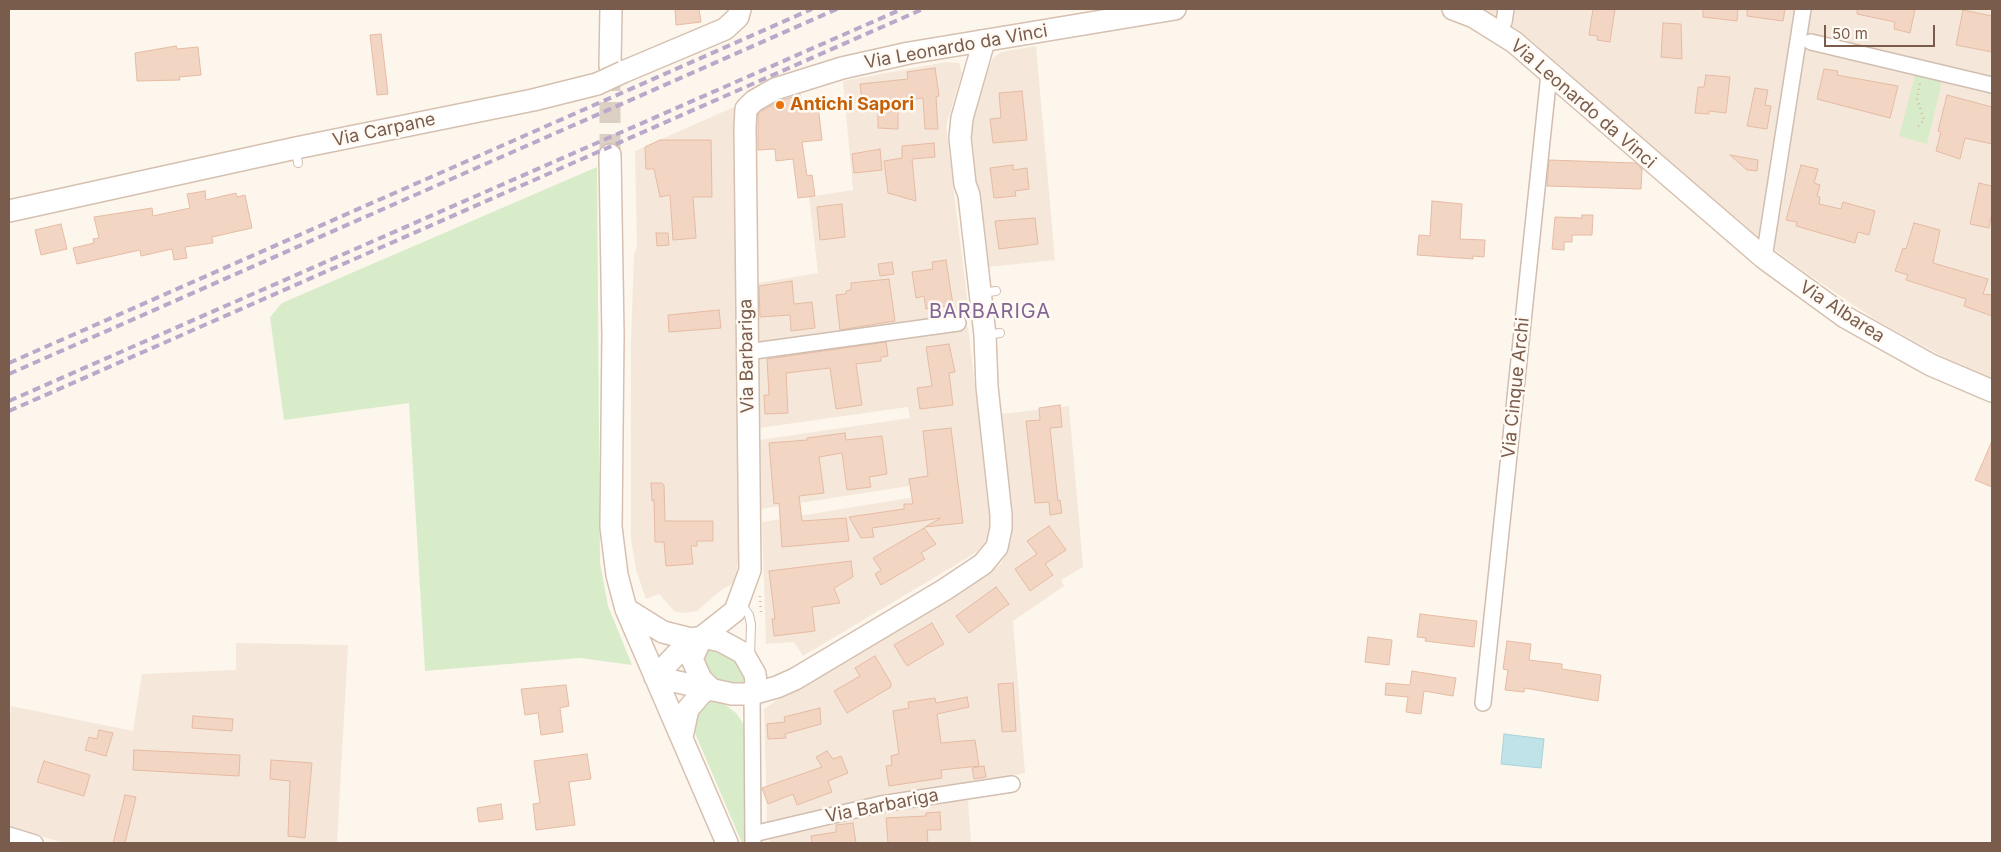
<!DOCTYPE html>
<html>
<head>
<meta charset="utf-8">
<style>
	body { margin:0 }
	#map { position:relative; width:2001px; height:852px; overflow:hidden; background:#fdf6ec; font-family:Inter,sans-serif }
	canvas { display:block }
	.frame { position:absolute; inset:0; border:10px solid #7a5c4d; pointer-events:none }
	.scale { position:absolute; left:1824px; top:25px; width:111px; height:22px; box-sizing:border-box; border:2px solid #7a5c4d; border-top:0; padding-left:6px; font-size:15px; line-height:18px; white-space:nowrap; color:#7a5c4d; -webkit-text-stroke:4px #fffaf3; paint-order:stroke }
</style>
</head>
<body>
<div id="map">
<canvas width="2001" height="852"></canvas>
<div class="frame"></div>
<div class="scale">50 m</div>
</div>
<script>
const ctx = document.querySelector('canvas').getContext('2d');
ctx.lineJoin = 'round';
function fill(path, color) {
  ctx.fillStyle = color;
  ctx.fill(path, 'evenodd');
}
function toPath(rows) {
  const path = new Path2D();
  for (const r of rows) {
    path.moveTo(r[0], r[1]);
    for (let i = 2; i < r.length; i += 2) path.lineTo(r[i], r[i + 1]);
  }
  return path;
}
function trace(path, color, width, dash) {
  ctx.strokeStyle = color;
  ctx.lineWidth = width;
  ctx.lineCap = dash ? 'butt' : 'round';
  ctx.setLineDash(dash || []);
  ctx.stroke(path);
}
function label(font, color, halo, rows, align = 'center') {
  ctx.font = font + ' Inter,sans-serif';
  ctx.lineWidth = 5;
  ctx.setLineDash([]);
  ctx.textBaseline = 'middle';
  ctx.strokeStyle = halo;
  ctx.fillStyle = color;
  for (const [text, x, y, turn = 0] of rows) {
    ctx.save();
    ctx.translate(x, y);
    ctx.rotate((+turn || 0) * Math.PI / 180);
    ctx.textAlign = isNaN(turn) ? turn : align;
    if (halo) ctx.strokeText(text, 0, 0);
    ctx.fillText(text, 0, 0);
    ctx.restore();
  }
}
fill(toPath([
	[1481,9,1992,9,1992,378,1964,368,1879,322,1802,270,1742,225,1517,29],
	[1036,46,1055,260,989,267,984,263,970,133,972,120,992,59,1001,52],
	[946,62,959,63,962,73,946,126,969,314,758,343,758,283,818,273,809,197,853,190,843,81],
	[736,106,739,161,740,553,734,583,721,590,697,611,682,613,674,611,659,594,646,599,636,570,631,539,631,342,634,254,637,247,635,151],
	[968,327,991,519,987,539,980,549,972,555,803,656,794,642,766,644,762,522,921,496,922,484,761,509,759,440,910,418,908,407,759,428,758,355],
	[1069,406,1083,567,1061,580,1064,586,1013,621,1025,773,767,825,764,709,793,689,1001,564,1011,541,1013,522,1001,414],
	[236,643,348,645,337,843,64,843,9,827,9,727,11,706,133,731,142,674,236,670],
	[968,800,971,843,770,843,770,836,876,810]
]), '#f5e8da');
fill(toPath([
	[1915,75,1942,81,1927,144,1899,136],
	[597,167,600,563,608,606,632,665,580,658,425,671,409,403,284,420,270,317,282,303],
	[709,646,735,656,745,673,746,685,726,686,705,673,703,651],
	[714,699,721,701,737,714,744,725,747,837,744,843,742,843,692,726,693,716,707,701]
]), '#d8ecc9');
const water = toPath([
	[1504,734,1544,739,1541,768,1501,764,1504,734]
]);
fill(water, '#bfe3e8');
trace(water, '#a5d3da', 1);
const building = toPath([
	[675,9,699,9,701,22,676,25,675,9],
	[1593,9,1615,9,1610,42,1597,40,1598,36,1589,35,1593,9],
	[1703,9,1738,9,1737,21,1703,17,1703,9],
	[1747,9,1785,9,1783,21,1747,16,1747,9],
	[1857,9,1915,9,1910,33,1894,29,1895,22,1857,14,1857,9],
	[1963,10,1992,16,1992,52,1956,45,1963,10],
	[1663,23,1681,24,1682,59,1661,57,1663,23],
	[381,34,388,94,377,95,370,35,381,34],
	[176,46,177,49,198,47,201,75,179,77,180,80,137,81,135,53,176,46],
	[935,68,939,96,936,97,938,129,925,129,923,98,898,101,898,129,878,128,878,108,863,109,860,84,908,79,907,72,935,68],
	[1824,69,1838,71,1837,75,1898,86,1890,118,1817,99,1824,69],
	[1706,75,1730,77,1726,113,1709,111,1709,114,1695,113,1698,87,1704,87,1706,75],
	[1755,88,1768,90,1765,105,1771,106,1767,129,1747,126,1755,88],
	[1022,91,1027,140,993,143,990,119,1001,118,999,93,1022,91],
	[800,95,804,109,818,105,822,140,802,142,807,176,812,175,815,196,798,198,793,159,776,161,775,149,758,150,758,114,762,111,779,101,800,95],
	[1947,95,1992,107,1992,144,1965,138,1960,159,1936,151,1941,132,1938,131,1947,95],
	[660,140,711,140,712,197,693,197,696,238,673,240,670,195,660,197,654,169,646,169,645,147,660,140],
	[934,143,935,157,912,159,916,201,888,193,884,161,902,158,902,146,934,143],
	[880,149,882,170,854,173,852,154,880,149],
	[1730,155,1758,160,1757,171,1747,170,1730,155],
	[1549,160,1635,163,1642,169,1641,189,1547,186,1549,160],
	[1013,165,1013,170,1027,168,1029,189,1015,191,1016,196,994,198,990,168,1013,165],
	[1801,165,1818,169,1814,183,1820,185,1817,196,1820,197,1819,204,1841,209,1843,202,1875,211,1869,235,1858,232,1855,243,1796,226,1797,222,1786,220,1801,165],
	[1979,183,1992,186,1992,211,1989,228,1970,224,1979,183],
	[205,191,206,200,236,193,237,197,245,195,252,228,212,237,213,243,185,247,187,258,174,260,172,249,141,256,140,250,77,264,73,248,94,243,93,239,99,238,94,217,152,208,153,216,190,208,187,194,205,191],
	[1432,201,1462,204,1460,239,1485,240,1484,257,1473,256,1473,259,1417,255,1419,235,1430,236,1432,201],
	[842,204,845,237,820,240,817,207,842,204],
	[1582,215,1593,215,1592,235,1572,235,1572,242,1564,242,1564,250,1552,249,1555,217,1582,218,1582,215],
	[1035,218,1038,244,999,249,995,221,1035,218],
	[1914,223,1940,230,1933,263,1988,279,1983,294,1992,295,1992,316,1964,306,1966,299,1906,280,1908,275,1895,271,1903,248,1906,249,1914,223],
	[61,224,67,249,41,255,35,230,61,224],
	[656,233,668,233,669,245,657,246,656,233],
	[946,260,953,305,926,309,924,296,916,298,912,272,933,269,932,262,946,260],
	[892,262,894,274,880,276,878,264,892,262],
	[889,279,895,321,840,330,836,295,846,294,846,291,851,290,851,283,889,279],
	[792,281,794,304,812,302,815,328,791,331,790,315,760,317,759,286,792,281],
	[719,310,721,328,669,332,668,315,719,310],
	[886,342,888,356,881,357,881,361,856,364,862,405,836,409,830,368,786,373,788,413,765,414,764,395,769,395,767,359,886,342],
	[949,344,955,372,949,373,953,405,920,409,917,388,932,386,926,347,949,344],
	[1060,405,1062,427,1050,428,1058,501,1060,500,1062,513,1050,515,1049,502,1035,503,1026,421,1040,420,1039,408,1060,405],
	[951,428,963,523,925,527,941,518,872,528,874,537,861,538,849,517,904,509,904,504,913,504,909,479,928,476,923,431,951,428],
	[845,433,846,440,882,436,887,474,869,477,871,487,847,490,842,453,819,457,824,493,799,496,802,521,846,518,849,541,782,547,779,503,774,504,769,443,807,440,807,438,845,433],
	[1992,441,1992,487,1975,480,1992,441],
	[651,483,662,483,664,485,665,521,713,521,713,541,697,541,697,546,691,546,693,564,666,566,664,542,655,542,654,500,652,501,651,483],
	[1049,526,1066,550,1045,564,1053,575,1030,591,1015,569,1037,554,1027,541,1049,526],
	[924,528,936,544,921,553,925,559,881,585,875,574,881,570,873,558,924,528],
	[851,561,853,577,834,588,840,603,812,607,815,631,774,636,772,619,775,619,769,571,851,561],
	[996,587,1009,604,969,633,956,616,996,587],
	[1420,614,1477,621,1474,647,1425,641,1426,638,1417,637,1420,614],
	[932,623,944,644,907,666,894,645,932,623],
	[1368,637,1392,640,1389,665,1365,662,1368,637],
	[1507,641,1531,644,1529,660,1562,664,1562,669,1601,675,1598,701,1525,688,1524,692,1505,690,1508,670,1503,669,1507,641],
	[875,656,891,683,891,687,847,713,834,691,860,676,855,668,875,656],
	[1412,671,1456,678,1453,696,1424,691,1421,714,1406,712,1408,697,1385,695,1386,683,1410,685,1412,671],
	[1013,683,1016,731,1002,732,998,684,1013,683],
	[566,685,569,706,560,708,563,732,541,735,538,713,525,715,521,689,566,685],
	[967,697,969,707,937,714,941,743,975,740,979,766,941,770,942,778,889,786,886,766,892,765,891,756,899,754,893,711,909,708,908,702,935,698,936,703,967,697],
	[820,708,821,724,785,734,786,738,768,739,767,724,785,722,784,717,820,708],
	[193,716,233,719,232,731,192,728,193,716],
	[99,730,113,733,106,756,85,750,89,737,97,739,99,730],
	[134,750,240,755,239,776,133,770,134,750],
	[827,751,833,759,841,756,848,773,828,781,832,792,797,805,793,794,768,804,762,788,822,767,816,757,827,751],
	[587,754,591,779,569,782,575,825,536,830,533,804,540,803,534,761,587,754],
	[271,760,312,763,305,838,288,836,290,781,270,779,271,760],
	[44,761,90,775,84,796,37,782,44,761],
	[984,766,986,777,974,779,972,768,984,766],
	[125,795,136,797,125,843,113,843,125,795],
	[501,804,503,819,479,822,477,808,501,804],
	[940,812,941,830,927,830,928,843,888,843,886,818,926,816,926,813,940,812],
	[853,823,856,843,812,843,811,836,836,832,836,825,853,823]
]);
fill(building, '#f3d5c3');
trace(building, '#e6bba3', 1);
trace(toPath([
	[610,155,610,66]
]), '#dcd0c4', 21, [21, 11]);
const lane = toPath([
	[296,150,298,163],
	[981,293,996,291],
	[987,335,1000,333],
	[742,605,749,615,751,624,750,656]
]);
const street = toPath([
	[1499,32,1504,22,1506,9],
	[1811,42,1992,85],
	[1764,258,1803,9],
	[747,352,958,323],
	[752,694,753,842],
	[1483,703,1549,74],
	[753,834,881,804,1012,784],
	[9,835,35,843]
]);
const secondary = toPath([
	[1453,9,1474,17,1514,42,1764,258,1845,317,1931,365,1992,391],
	[610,66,611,9],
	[623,72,725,29,738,17,740,9],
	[610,155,613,335,611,527,617,575,626,609,727,843],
	[9,211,296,148,533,100,597,84],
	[626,609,663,632,691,639,702,637,735,611,750,570,745,128,746,109,754,101,775,89,842,68,909,53,1175,9],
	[655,677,732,694,752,694,777,687,795,679,944,590,983,564,997,547,1001,528,1001,515,987,387,985,335,969,195,965,184,960,138,962,118,982,48,981,41],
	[655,677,691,639],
	[710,688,701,679,692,659,702,637,721,641,743,653,755,674,756,683,752,694],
	[682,737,688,709,701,694,710,688]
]);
trace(lane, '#d1beb0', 10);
trace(street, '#d1beb0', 18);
trace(secondary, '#d6c0b0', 24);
trace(toPath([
	[784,9,785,9],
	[1918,126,1924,120,1917,99,1920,83],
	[760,596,761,613]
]), '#d9b8a5', 2.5, [1, 4]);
trace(lane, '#fff', 8);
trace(street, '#fff', 15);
trace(secondary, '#fff', 21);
trace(toPath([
	[9,363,812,9],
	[9,374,837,9],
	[9,401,902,9],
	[9,411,923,9]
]), '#b9a8c9', 4, [8, 5]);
const secondaryBridge = toPath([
	[597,84,623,72]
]);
trace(secondaryBridge, '#d6c0b0', 24, []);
trace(secondaryBridge, '#fff', 21);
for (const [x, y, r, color] of [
	[780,105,5,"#e8710a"]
]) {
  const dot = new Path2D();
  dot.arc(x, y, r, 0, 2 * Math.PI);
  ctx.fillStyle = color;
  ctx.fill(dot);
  trace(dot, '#fffaf3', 2);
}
label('18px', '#7a5c4d', '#fffaf3', [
	["Via Leonardo da Vinci",956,47,-10],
	["Via Leonardo da Vinci",1583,104,41],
	["Via Carpane",384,130,-12],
	["Via Albarea",1842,312,33],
	["Via Barbariga",747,356,-91],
	["Via Cinque Archi",1516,388,-84],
	["Via Barbariga",882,806,-11]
]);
label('bold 18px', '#c56008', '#fffaf3', [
	["Antichi Sapori",790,105]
], 'left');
ctx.letterSpacing = '1px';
label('20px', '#846695', '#fffaf3', [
	["BARBARIGA",990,312]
]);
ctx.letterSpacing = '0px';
</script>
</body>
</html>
